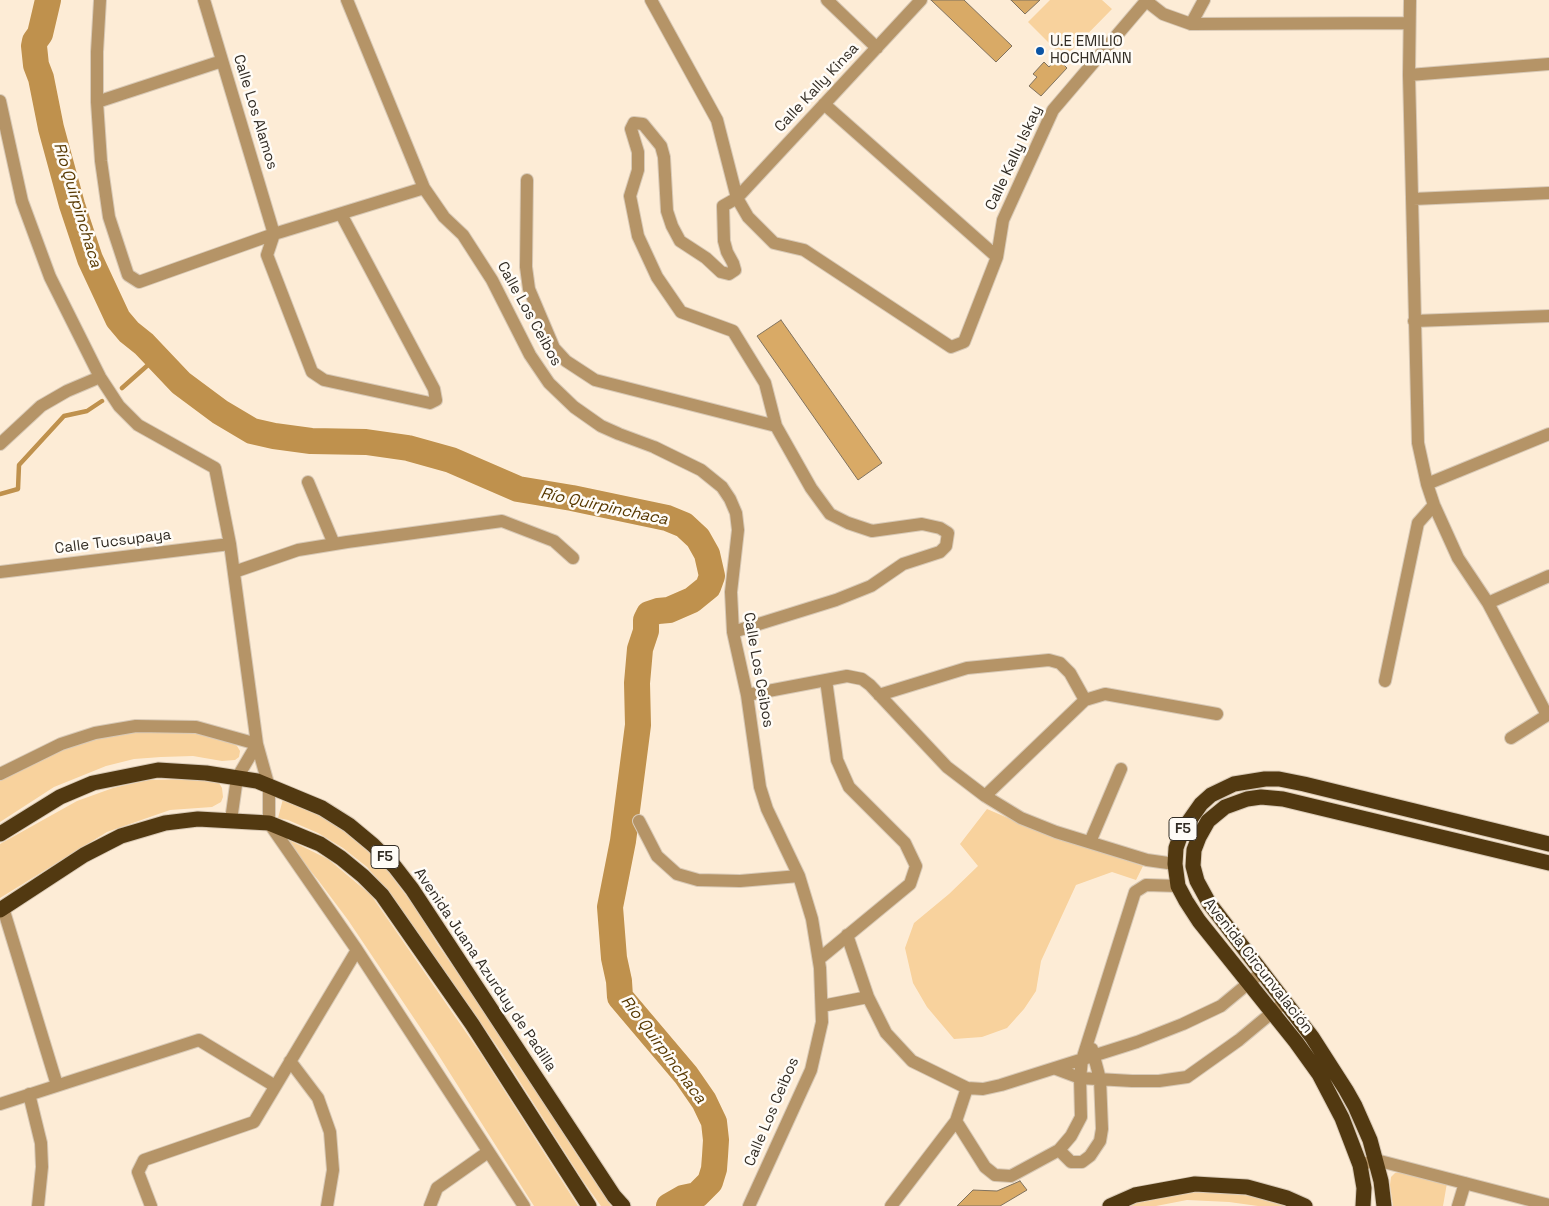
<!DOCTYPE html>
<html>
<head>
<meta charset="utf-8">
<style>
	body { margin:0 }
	canvas { display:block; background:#fdecd6 }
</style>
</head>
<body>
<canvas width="1549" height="1206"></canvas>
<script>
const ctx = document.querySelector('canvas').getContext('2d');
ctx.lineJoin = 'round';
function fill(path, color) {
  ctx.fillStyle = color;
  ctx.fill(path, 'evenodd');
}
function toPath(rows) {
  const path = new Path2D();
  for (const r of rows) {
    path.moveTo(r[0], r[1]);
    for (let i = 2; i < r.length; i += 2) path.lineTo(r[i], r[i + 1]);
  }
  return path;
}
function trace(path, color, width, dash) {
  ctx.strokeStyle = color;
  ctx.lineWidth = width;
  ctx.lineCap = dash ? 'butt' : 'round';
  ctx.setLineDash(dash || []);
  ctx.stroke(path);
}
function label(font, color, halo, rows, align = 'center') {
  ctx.font = font + ' "Space Grotesk",sans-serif';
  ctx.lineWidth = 5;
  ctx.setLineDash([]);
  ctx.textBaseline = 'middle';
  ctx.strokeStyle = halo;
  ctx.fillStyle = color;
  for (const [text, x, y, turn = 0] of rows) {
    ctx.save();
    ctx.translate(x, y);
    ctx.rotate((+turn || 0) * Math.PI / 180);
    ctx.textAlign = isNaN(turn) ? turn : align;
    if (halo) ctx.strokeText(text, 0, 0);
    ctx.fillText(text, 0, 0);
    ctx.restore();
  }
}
fill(toPath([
	[1050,0,1102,0,1112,9,1064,58,1028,22],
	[130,731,197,733,230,742,237,746,240,751,239,757,235,760,222,761,193,756,161,757,134,759,106,766,54,787,0,822,0,779,56,751,90,739],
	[191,779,213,781,219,783,222,788,223,797,221,802,212,807,170,810,107,832,0,898,0,844,77,801,113,788,148,780],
	[283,799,315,813,335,825,357,841,387,870,413,905,438,945,501,1036,580,1160,611,1206,601,1206,583,1181,501,1052,392,896,367,867,343,848,318,833,288,820,278,818],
	[987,809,1015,821,1079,845,1143,866,1136,880,1112,872,1076,885,1041,961,1036,991,1024,1009,1007,1028,982,1037,954,1039,927,1007,913,983,905,948,914,923,949,894,978,866,960,844],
	[283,837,328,859,371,895,481,1054,578,1206,534,1206,434,1048,348,920,318,880],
	[1402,1172,1447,1183,1443,1206,1393,1206,1390,1185,1391,1177,1395,1173],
	[1197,1190,1251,1196,1271,1200,1285,1206,1258,1206,1229,1202,1187,1200,1156,1206,1123,1206]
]), '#f8d29d');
trace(toPath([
	[122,388,157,357],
	[0,494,18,489,19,465,64,416,87,411,102,401]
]), '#bf914d', 4.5);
trace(toPath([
	[48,0,40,34,35,41,34,46,36,65,41,78,51,128,72,205,90,259,118,319,129,332,144,344,181,383,220,412,252,431,274,436,311,441,366,442,408,448,451,460,518,489,572,498,667,518,684,525,698,538,707,554,712,576,708,587,692,600,669,610,658,611,649,614,646,620,646,631,640,649,637,683,638,725,623,841,610,907,614,958,619,981,620,997,686,1075,704,1101,714,1122,716,1140,715,1156,714,1169,710,1182,697,1195,683,1198,669,1206]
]), '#bf914d', 26);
const building = toPath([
	[931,0,964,0,1012,46,996,62,931,0],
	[1011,0,1040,0,1025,14,1011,0],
	[1057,58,1067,68,1041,96,1029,86,1037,77,1033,74,1044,62,1049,67,1057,58],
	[781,320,882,463,858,480,757,336,781,320],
	[1020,1181,1027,1190,1000,1206,957,1206,973,1190,997,1191,1020,1181]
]);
fill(building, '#d9aa66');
trace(building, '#80725e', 1);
const minor = toPath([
	[100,0,97,52,97,102,101,161,109,217,128,275,139,282,274,234,424,188],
	[204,0,274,234,267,255,312,372,324,380,430,403,436,400,434,389,341,214],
	[347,0,424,188,444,217,463,235,492,280,530,355,549,383,574,407,601,426,619,434,654,447,701,470,722,487,730,499,736,513,738,530,731,592,733,632,747,695,760,787,767,809,799,876,812,919,820,968,822,1022,811,1070,749,1206],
	[651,0,717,120,737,198,748,217,774,243,804,250,951,347,964,342,997,257,1003,220,1053,110,1146,1],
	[827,0,877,48],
	[1145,0,1163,14,1191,24,1409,23],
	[1410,0,1409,75,1418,443,1427,484,1434,505,1458,558,1488,603,1547,715],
	[1191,24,1204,0],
	[1409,75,1549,64],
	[0,101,22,201,50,277,100,377,119,406,138,425,215,468,230,544,257,744,269,787,269,823,357,950,524,1206],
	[97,102,222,61],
	[824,104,997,257],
	[527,180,526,267,529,289,554,348,566,361,595,380,776,426],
	[1413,199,1549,193],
	[1414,321,1549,316],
	[0,444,41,406,67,391,100,377],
	[308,482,334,544],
	[1427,484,1549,434],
	[0,572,230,544],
	[234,572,298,550,347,542,502,521,554,541,573,558],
	[1488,603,1549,576],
	[733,632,836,600,871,586,903,564,940,552,946,546,948,533,940,528,922,524,872,531,848,523,830,514,811,488,776,426,765,383,733,331,681,312,657,277,638,236,630,196,638,170,638,152,631,129,634,123,643,124,661,146,664,157,667,211,672,226,680,241,706,258,721,272,729,274,735,270,733,263,727,252,724,241,723,206,737,198,921,0],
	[1385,681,1418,523,1434,505],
	[747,695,847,676,862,679,870,685,947,767,985,796,1021,818,1056,832,1147,860,1175,864],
	[879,695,967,668,1049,660,1060,663,1070,673,1085,700],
	[1511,738,1549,714],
	[0,774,61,744,95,733,136,726,196,727,257,744],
	[985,796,1085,700,1105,694,1217,714],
	[231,820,237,778,257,744],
	[639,821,657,856,677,874,698,880,740,881,799,876],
	[1090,842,1121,769],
	[3,908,57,1085],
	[847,935,868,997,886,1033,912,1061,967,1088,983,1089,1001,1085,1137,1042,1183,1024,1221,1006,1262,972],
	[819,959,910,884,916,866,905,843,849,787,837,760,826,680],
	[822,1006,868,997],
	[290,1061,318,1098,330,1132,333,1170,327,1206],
	[1056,1069,1080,1078,1132,1081,1159,1081,1187,1077,1239,1040,1280,1006],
	[29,1094,41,1143,42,1167,38,1206],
	[0,1104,199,1040,275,1086],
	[956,1121,985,1167,995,1175,1011,1176,1059,1150,1071,1136,1081,1117,1080,1078,1082,1060,1135,892,1146,885,1178,886],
	[1059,1150,1071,1162,1082,1162,1090,1156,1100,1141,1102,1129,1100,1079,1092,1049],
	[1360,1165,1376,1160,1549,1205],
	[151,1206,138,1172,144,1160,254,1122,357,950],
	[430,1206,437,1188,488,1152],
	[891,1206,956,1121,967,1088],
	[1458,1206,1465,1183]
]);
const highway = toPath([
	[0,834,60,797,93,783,158,770,206,773,257,781,322,808,349,825,373,845,395,867,412,889,614,1196,623,1206],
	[0,910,84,855,121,836,165,823,198,819,269,823,320,844,341,858,363,876,382,895,472,1024,589,1206],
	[1110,1206,1135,1195,1195,1184,1247,1187,1287,1198,1305,1206],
	[1363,1206,1364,1188,1360,1165,1342,1118,1319,1074,1296,1042,1199,921,1186,901,1178,886,1175,864,1176,848,1182,831,1201,804,1211,795,1234,784,1265,779,1279,779,1304,784,1549,844],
	[1384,1206,1381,1181,1370,1140,1355,1106,1346,1090,1312,1037,1209,903,1197,881,1193,866,1194,850,1199,837,1208,821,1225,807,1247,799,1261,797,1283,799,1549,863]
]);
trace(minor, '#d8c9b6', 14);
trace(highway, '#d8c9b6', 17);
trace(minor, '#b59467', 12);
trace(highway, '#523911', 15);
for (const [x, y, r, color] of [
	[1040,51,5,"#0b54a4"]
]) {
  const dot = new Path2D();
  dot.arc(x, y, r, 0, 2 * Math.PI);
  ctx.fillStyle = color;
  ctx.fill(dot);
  trace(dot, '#fffcf7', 2);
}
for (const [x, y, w] of [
	[1183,829,28],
	[385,857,28]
]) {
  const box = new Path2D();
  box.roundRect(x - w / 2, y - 11.5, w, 23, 4);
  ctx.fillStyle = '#fffcf7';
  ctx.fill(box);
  trace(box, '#322c24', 1);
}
label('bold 14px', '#322c24', null, [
	["F5",1183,829],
	["F5",385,857]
]);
label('15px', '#322c24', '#fffcf7', [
	["U.E EMILIO",1050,42],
	["HOCHMANN",1050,59]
], 'left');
label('15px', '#322c24', '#fffcf7', [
	["Calle Kally Kinsa",817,88,-47],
	["Calle Los Alamos",255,112,73],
	["Calle Kally Iskay",1014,158,-65],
	["Calle Los Ceibos",529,314,61],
	["Calle Tucsupaya",113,542,-7],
	["Calle Los Ceibos",758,670,80],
	["Avenida Circunvalación",1258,966,52],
	["Avenida Juana Azurduy de Padilla",485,970,56],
	["Calle Los Ceibos",772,1112,-67]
]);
label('italic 16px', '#573800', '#fffcf7', [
	["Río Quirpinchaca",77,205,73],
	["Río Quirpinchaca",604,507,12],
	["Río Quirpinchaca",663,1050,53]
]);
</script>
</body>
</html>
